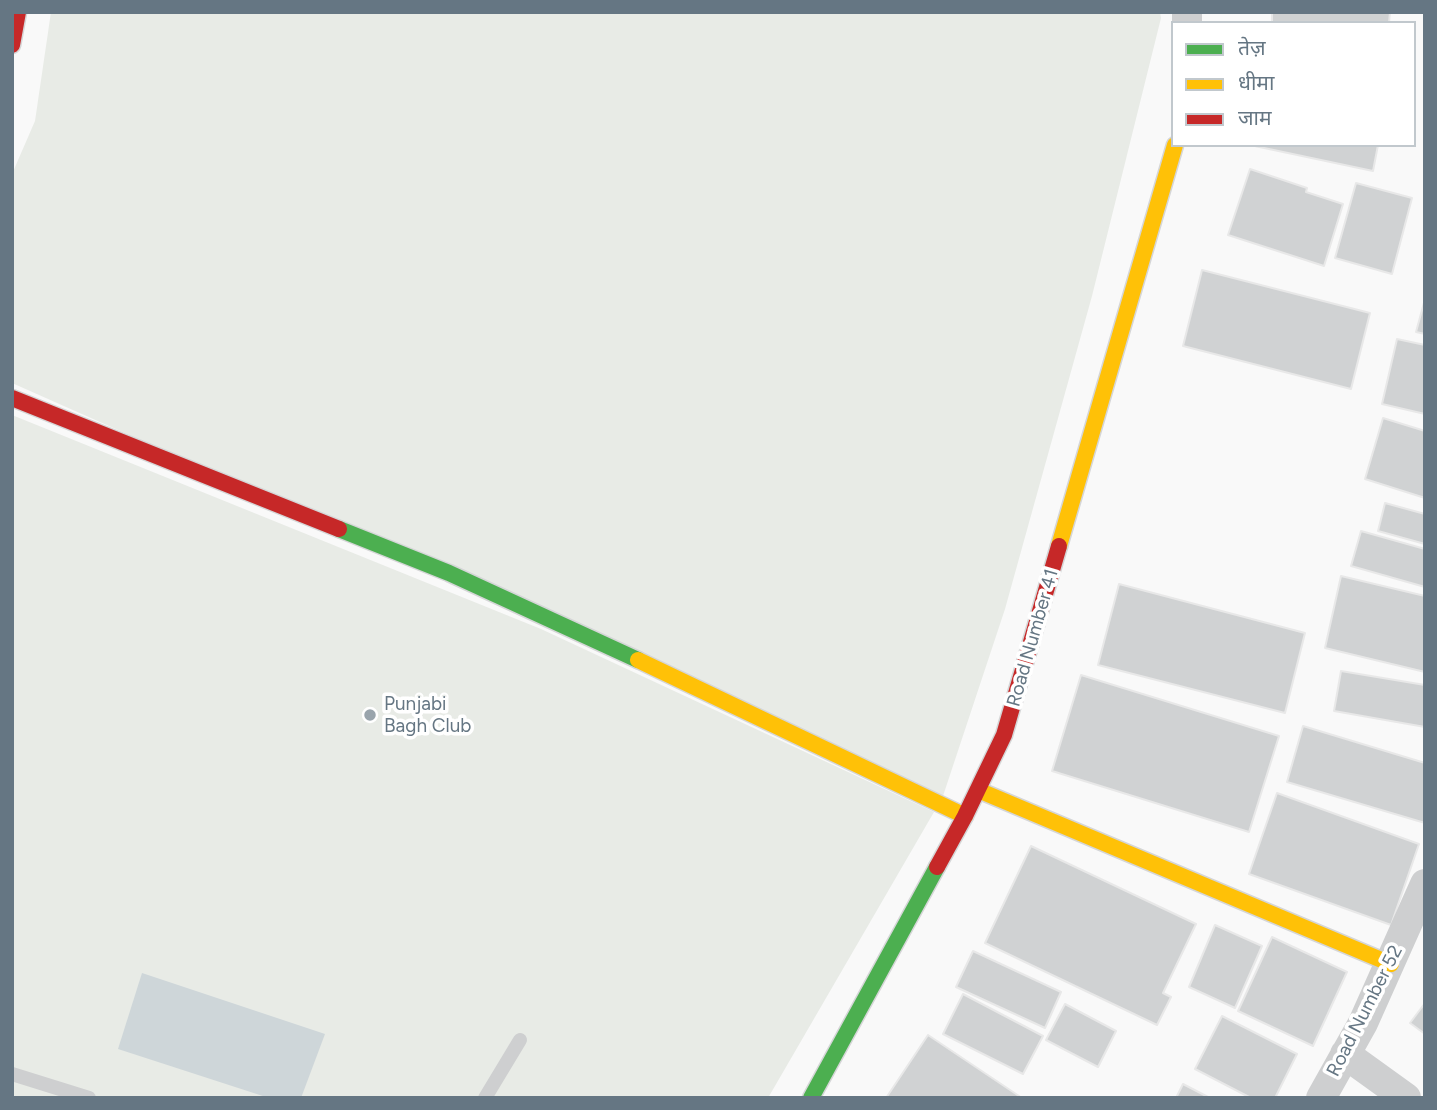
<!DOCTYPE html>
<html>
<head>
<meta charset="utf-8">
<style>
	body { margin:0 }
	#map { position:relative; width:1437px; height:1110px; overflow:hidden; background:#f9f9f9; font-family:Figtree,"Noto Sans Devanagari",sans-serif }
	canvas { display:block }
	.frame { position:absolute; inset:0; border:14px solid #657683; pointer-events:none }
	.legend { position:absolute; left:1171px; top:21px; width:245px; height:126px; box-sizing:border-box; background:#fff; border:2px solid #c1c8cd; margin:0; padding:9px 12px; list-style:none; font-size:21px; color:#657683 }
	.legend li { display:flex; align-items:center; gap:14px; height:35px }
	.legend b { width:35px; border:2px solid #c1c8cd }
</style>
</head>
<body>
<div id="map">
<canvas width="1437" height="1110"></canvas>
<div class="frame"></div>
<ul class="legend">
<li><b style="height:9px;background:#4caf50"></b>तेज़</li>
<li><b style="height:9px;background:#ffc107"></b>धीमा</li>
<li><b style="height:9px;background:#c62828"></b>जाम</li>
</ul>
</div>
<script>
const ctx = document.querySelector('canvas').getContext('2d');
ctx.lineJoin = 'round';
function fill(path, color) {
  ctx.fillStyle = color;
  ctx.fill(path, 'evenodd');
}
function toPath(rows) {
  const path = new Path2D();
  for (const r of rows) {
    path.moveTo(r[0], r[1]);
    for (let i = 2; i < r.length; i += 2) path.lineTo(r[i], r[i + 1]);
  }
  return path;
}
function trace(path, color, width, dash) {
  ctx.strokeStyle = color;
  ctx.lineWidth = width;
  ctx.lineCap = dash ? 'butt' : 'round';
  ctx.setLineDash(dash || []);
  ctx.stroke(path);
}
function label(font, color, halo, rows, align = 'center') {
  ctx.font = font + ' Figtree,sans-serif';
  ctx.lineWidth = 7;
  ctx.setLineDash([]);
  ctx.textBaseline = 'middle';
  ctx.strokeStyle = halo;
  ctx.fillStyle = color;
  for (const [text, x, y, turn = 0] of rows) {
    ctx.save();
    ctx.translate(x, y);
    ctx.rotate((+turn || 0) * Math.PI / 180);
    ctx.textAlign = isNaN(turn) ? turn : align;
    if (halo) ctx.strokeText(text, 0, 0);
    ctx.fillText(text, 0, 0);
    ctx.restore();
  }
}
fill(toPath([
	[51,12,1160,12,1161,18,1092,296,1005,609,943,796,12,383,12,174,35,121],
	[12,415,541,629,934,812,768,1098,12,1098]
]), '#e8ebe6');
fill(toPath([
	[142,973,325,1034,301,1098,269,1098,118,1049]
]), '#ced6d9');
const building = toPath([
	[1272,12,1390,12,1389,23,1272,23,1272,12],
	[1250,145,1378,145,1373,171,1250,145],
	[1250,169,1307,188,1306,192,1343,204,1324,266,1228,235,1250,169],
	[1356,183,1412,198,1392,274,1335,258,1356,183],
	[1202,270,1370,313,1351,389,1183,346,1202,270],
	[1425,299,1425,334,1416,332,1425,299],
	[1397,339,1425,345,1425,414,1382,404,1397,339],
	[1383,418,1425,431,1425,498,1365,479,1383,418],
	[1385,503,1425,514,1425,544,1378,531,1385,503],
	[1361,531,1425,549,1425,587,1351,566,1361,531],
	[1341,576,1425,596,1425,672,1325,648,1341,576],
	[1119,584,1305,633,1285,713,1098,665,1119,584],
	[1341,671,1425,685,1425,727,1334,711,1341,671],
	[1081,675,1279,736,1249,832,1052,771,1081,675],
	[1303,726,1425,763,1425,823,1287,782,1303,726],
	[1277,793,1419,844,1391,925,1249,874,1277,793],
	[1031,846,1196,924,1163,993,1171,997,1157,1025,985,943,1031,846],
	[1215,925,1262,946,1235,1008,1189,987,1215,925],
	[1272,937,1347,972,1313,1046,1238,1011,1272,937],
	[973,951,1061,992,1045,1028,956,987,973,951],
	[963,994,1043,1036,1023,1074,943,1034,963,994],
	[1425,1003,1425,1034,1410,1023,1425,1003],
	[1065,1004,1116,1031,1098,1067,1046,1040,1065,1004],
	[1222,1016,1297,1054,1275,1098,1251,1098,1195,1069,1222,1016],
	[928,1035,1022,1098,886,1098,928,1035],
	[1183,1084,1210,1098,1176,1098,1183,1084]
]);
fill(building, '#d0d2d3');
trace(building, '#e8e8e8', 2);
const fast = toPath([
	[339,529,449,573,638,660],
	[811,1098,937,867]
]);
const slow = toPath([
	[1059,546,1175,145],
	[638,660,965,816],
	[978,790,1391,964]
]);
const jam = toPath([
	[12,45,18,12],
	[12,398,339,529],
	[937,867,965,816,1004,735,1059,546]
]);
trace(fast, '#d5d6d7', 19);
trace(slow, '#d5d6d7', 19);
trace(jam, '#d5d6d7', 19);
trace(toPath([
	[12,1074,89,1098],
	[485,1098,520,1040]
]), '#cecfd0', 14);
trace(toPath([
	[1187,23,1187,12],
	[1345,1054,1406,1098],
	[1321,1098,1363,1023,1425,884]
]), '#cecfd0', 30);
trace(fast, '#4caf50', 16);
trace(slow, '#ffc107', 16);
trace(jam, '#c62828', 16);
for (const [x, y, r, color] of [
	[370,715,7,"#99a4ac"]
]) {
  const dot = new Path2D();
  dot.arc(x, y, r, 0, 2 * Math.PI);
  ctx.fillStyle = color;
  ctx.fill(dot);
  trace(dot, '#fff', 2.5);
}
label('19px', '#657683', '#fff', [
	["Road Number 41",1033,638,-74],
	["Road Number 52",1365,1011,-63]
]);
label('19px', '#657683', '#fff', [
	["Punjabi",384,704],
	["Bagh Club",384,726]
], 'left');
</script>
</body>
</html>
